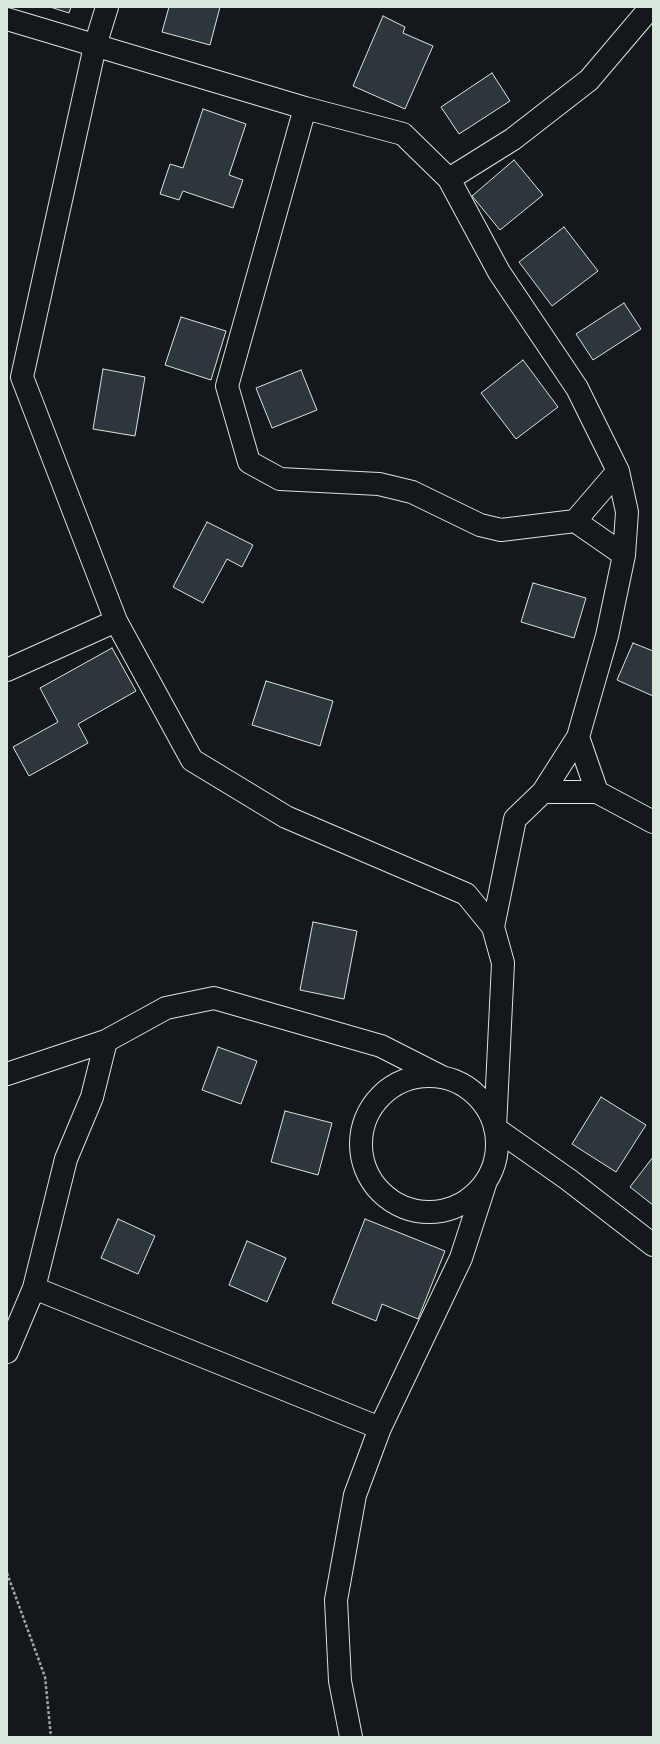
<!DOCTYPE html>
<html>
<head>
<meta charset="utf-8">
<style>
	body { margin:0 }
	#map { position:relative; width:660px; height:1744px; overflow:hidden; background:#14181c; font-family:"PT Serif",serif }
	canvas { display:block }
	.frame { position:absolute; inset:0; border:8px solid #d8e6dc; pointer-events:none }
</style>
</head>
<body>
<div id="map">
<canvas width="660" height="1744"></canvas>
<div class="frame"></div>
</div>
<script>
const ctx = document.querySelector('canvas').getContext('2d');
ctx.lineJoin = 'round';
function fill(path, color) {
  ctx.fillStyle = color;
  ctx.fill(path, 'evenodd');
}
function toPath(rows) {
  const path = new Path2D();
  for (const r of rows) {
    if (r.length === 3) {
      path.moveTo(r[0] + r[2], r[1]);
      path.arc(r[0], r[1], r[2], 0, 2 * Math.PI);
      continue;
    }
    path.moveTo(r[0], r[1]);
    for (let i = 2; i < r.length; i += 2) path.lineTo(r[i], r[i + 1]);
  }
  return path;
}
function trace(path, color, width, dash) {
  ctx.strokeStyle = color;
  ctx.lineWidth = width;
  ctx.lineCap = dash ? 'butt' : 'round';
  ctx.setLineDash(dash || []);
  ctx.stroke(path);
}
const building = toPath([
	[50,7,71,7,69,13,50,7],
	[169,7,220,7,210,45,162,32,169,7],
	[383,16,405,27,403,33,433,46,405,109,353,86,383,16],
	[492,73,510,101,459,134,441,107,492,73],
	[203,109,246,124,229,175,243,180,233,208,183,191,179,200,160,194,170,164,183,168,203,109],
	[514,160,543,195,500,230,472,196,514,160],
	[564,227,598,271,552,306,519,262,564,227],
	[624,303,641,329,593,360,576,334,624,303],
	[181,317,226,331,211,380,165,365,181,317],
	[523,360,558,407,516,439,481,393,523,360],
	[103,369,145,377,135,436,93,429,103,369],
	[301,370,317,410,272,428,256,388,301,370],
	[207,522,253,545,242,567,227,559,203,603,173,587,207,522],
	[533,583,586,598,574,638,521,622,533,583],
	[633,643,653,651,653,696,617,680,633,643],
	[112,648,136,691,78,724,88,743,29,776,13,747,58,722,40,688,112,648],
	[266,681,333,701,320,746,252,725,266,681],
	[313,922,357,931,344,999,300,990,313,922],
	[218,1047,257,1061,241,1104,202,1090,218,1047],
	[601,1097,646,1125,616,1172,572,1144,601,1097],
	[285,1111,332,1123,318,1175,271,1162,285,1111],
	[653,1157,653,1205,630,1187,653,1157],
	[118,1219,155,1236,138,1274,101,1258,118,1219],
	[365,1219,445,1251,418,1319,382,1304,376,1321,332,1303,365,1219],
	[247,1241,286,1258,267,1302,229,1285,247,1241]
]);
fill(building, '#2c363c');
trace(building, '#d8e6dc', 1);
const minor = toPath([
	[107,7,95,46,22,377,116,621,192,760,286,817,466,894,493,927],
	[7,19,305,108,403,134,449,179,499,272,577,388,618,471,627,512,624,555,607,636,578,737,597,792,653,822],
	[305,108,227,386,249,462,280,479,379,484,412,492,480,525,501,530,575,521,618,471],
	[449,179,513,139,589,80,651,7],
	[575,521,624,555],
	[7,670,116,621],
	[578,737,543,792,515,819,493,927,503,963,495,1128,569,1180,653,1245],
	[543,792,597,792],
	[7,1074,106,1041,166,1008,214,998,381,1046,442,1077],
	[429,1144,68],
	[34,1288,380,1428,461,1258,485,1184],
	[7,1352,34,1288,66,1159,92,1097,106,1041],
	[351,1737,340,1681,336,1600,355,1495,380,1428]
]);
trace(minor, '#d8e6dc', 24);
trace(toPath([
	[7,1573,45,1677,51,1737]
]), '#9da8a2', 2.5, [3, 2]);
trace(minor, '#14181c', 22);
</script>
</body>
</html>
